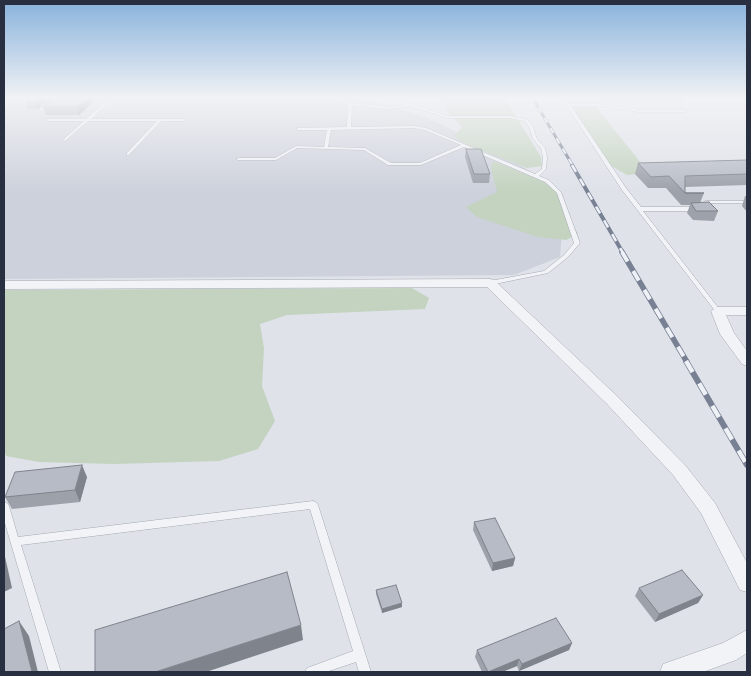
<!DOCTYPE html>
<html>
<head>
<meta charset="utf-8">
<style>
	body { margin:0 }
	#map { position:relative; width:751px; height:676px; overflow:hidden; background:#dfe2e9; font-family:"Noto Sans",sans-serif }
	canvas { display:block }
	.frame { position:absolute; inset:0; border:5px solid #272f41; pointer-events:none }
</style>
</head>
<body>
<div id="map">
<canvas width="751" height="676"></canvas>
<div class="frame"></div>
</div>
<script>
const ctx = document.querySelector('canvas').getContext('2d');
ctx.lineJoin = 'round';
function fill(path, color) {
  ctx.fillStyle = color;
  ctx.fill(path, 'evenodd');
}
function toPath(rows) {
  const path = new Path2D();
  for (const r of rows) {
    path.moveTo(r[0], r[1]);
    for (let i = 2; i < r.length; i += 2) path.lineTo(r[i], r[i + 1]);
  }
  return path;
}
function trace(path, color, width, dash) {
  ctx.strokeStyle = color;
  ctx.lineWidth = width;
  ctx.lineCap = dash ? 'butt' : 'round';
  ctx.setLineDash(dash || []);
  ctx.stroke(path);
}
fill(toPath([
	[4,97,340,97,363,99,423,116,496,150,536,175,563,220,560,257,514,275,4,279]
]), '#cdd1db');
fill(toPath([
	[441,97,504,97,541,157,542,166,527,168,463,143,454,136,462,127,447,111],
	[565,97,683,98,685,102,593,103,649,173,627,175,606,163],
	[493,161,552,185,578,234,566,240,538,237,477,217,466,207,497,192,491,167],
	[412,288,429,298,425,309,287,315,260,324,264,348,262,386,275,421,258,449,219,461,114,464,39,462,6,456,4,450,4,290]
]), '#c3d3bf');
const service = toPath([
	[24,97,28,97,21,104,19,104,19,102,24,97],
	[52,97,56,97,42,111,40,111,40,109,52,97],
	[111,97,115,97,91,119,184,119,186,120,184,121,161,121,129,155,127,155,127,153,157,121,88,121,65,141,63,140,64,139,84,121,47,121,45,120,47,119,86,119,111,97],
	[332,97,338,97,351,103,389,107,406,104,396,101,377,97,387,97,398,99,448,116,509,116,527,119,533,127,537,139,545,148,547,157,546,169,539,176,549,180,561,192,580,243,568,257,548,273,490,285,488,284,487,283,488,282,490,281,544,271,564,255,574,243,557,193,545,182,464,147,421,165,388,165,364,150,297,148,276,160,238,160,236,159,238,158,275,158,296,146,324,147,327,130,298,130,296,129,298,128,347,127,348,105,332,97],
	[352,105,389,109,410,106,448,118,509,118,525,121,529,127,533,139,541,148,543,157,542,169,535,174,426,128,414,126,351,127,352,105],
	[414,128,425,130,461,145,420,163,391,163,365,148,328,147,331,130,414,128],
	[561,97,565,97,569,104,600,104,639,110,686,110,686,112,639,112,600,106,571,106,626,188,641,207,702,207,705,201,747,201,747,203,709,203,706,210,704,211,643,211,720,310,721,311,720,312,716,312,622,190,561,97],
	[313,501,316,502,318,505,371,672,359,672,356,662,326,672,305,672,307,668,353,651,310,509,21,545,61,672,49,672,4,520,4,502,7,503,9,506,18,537,313,501]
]);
const minor = toPath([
	[490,279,494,280,617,396,685,465,715,503,747,563,747,592,740,590,701,513,673,475,607,404,487,287,4,289,4,281,490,279],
	[718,307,747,307,747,315,726,315,734,333,747,351,747,366,742,364,720,334,711,311,718,307],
	[747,630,747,653,736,660,703,672,660,672,663,664,723,643,747,630]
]);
trace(service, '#a4a9b3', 1);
trace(minor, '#a4a9b3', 1);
fill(service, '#f2f3f7');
fill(minor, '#f2f3f7');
const railFar3 = toPath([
	[532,97,573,166]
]);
const railFar2 = toPath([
	[572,165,623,253]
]);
const railFar1 = toPath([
	[622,252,687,362]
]);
const rail = toPath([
	[686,361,747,465]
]);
trace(railFar3, '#778193', 3);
trace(railFar2, '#778193', 4);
trace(railFar1, '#778193', 5.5);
trace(rail, '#778193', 6);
trace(railFar3, '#eef1f6', 2, [6]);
trace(railFar2, '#eef1f6', 2.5, [8]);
trace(railFar1, '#eef1f6', 4, [11]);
trace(rail, '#eef1f6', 4.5, [13]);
fill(toPath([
	[32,97,93,97,94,101,79,115,46,115,43,107,45,106,44,103,38,109,28,109,26,102],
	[466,149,490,174,489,183,473,183,465,157],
	[747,160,747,185,685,187,685,193,704,193,700,203,718,211,714,221,693,220,687,213,690,205,681,205,666,188,648,188,635,174,638,163],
	[745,196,747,196,747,212,742,206],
	[87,477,80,502,12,509,5,497],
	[474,522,515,558,513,566,492,571,473,530],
	[639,588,703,595,698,603,655,622,635,596],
	[376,590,402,607,382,613,376,594],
	[572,643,569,650,519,671,517,666,502,672,482,672,475,657,477,650]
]), '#9da1aa');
fill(toPath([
	[40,97,49,97,38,109,36,102],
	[88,97,93,97,94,101,79,115,77,107],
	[82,465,87,477,80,502,75,490],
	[4,552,12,588,4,592],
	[515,558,513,566,492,571,493,563],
	[703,595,698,603,655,622,659,614],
	[402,603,402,607,382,613,382,609],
	[19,621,29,636,38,672,32,672],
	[301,625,303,640,206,672,155,672],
	[572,643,569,650,519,671,522,664],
	[519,659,517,666,502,672,487,672]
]), '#7f838b');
const building = toPath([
	[32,97,40,97,36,102,26,102,32,97],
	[49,97,89,97,77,107,43,107,50,102,44,102,49,97],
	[466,149,481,149,490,174,474,174,466,149],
	[747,160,747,174,685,176,685,193,704,193,685,193,669,176,651,177,638,163,747,160],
	[709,202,718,211,696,211,691,203,709,202],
	[82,465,75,490,5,497,15,472,82,465],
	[495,518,515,558,493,563,474,522,495,518],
	[682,570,703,595,659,614,639,588,682,570],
	[287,572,301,625,155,672,95,672,95,630,287,572],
	[396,585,402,603,382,609,376,590,396,585],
	[556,618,572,643,522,664,519,659,488,672,477,650,556,618],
	[19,621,32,672,4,672,4,629,19,621]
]);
fill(building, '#b6bbc6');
trace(building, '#7f838b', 1);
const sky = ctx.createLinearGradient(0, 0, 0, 192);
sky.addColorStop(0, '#88b2dc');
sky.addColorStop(0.51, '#f1f2f5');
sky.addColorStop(1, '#f1f2f500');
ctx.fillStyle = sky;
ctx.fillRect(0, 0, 751, 192);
</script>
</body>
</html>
